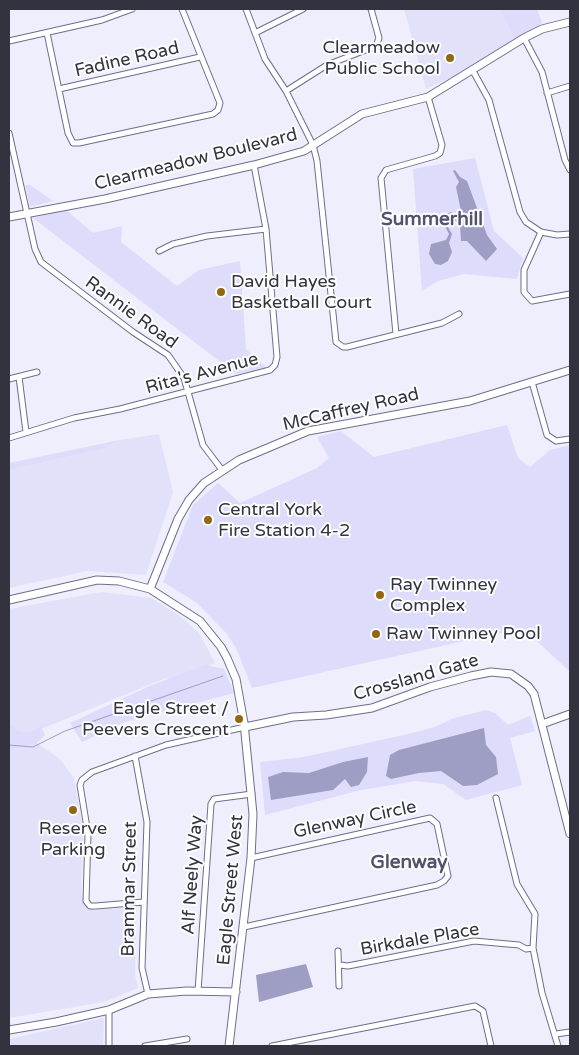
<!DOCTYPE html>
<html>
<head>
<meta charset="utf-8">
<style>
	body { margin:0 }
	#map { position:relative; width:579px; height:1055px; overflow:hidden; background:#eeeefc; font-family:"Varela Round",sans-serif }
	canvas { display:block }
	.frame { position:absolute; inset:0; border:10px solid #333340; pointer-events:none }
</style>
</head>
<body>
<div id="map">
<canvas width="579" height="1055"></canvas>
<div class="frame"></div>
</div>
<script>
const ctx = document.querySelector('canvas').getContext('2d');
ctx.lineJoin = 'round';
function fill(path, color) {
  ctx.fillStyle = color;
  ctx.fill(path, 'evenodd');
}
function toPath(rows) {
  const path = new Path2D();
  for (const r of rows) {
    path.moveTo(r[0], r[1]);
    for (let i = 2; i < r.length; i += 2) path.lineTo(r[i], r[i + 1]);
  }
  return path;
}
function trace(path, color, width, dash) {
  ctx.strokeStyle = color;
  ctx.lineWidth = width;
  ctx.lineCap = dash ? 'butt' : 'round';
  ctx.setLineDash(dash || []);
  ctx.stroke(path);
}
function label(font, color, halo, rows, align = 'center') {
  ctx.font = font + ' "Varela Round",sans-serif';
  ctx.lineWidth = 4;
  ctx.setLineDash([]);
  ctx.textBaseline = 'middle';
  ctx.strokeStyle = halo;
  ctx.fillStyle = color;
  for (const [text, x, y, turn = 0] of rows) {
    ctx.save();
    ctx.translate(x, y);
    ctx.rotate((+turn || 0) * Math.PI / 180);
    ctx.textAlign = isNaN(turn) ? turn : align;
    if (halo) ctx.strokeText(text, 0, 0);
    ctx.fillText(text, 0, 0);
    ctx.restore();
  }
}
fill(toPath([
	[404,9,500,9,514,39,452,77,426,89],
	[159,434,173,492,146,575,87,571,9,588,9,470,103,449,120,440],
	[101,592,151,598,177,614,199,633,215,663,177,681,166,678,24,736,9,726,9,609],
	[37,743,60,759,74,778,83,830,81,890,83,902,94,910,136,907,135,975,138,988,104,1002,9,1018,9,750],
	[104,1018,103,1046,9,1046,9,1039]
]), '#e1e1fa');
fill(toPath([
	[500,9,537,9,542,23,514,39],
	[475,158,494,231,523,258,517,279,464,274,438,281,422,291,413,169],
	[25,185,30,185,53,201,30,207],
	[66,210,93,233,122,226,121,242,177,286,199,270,240,261,246,349,267,368,236,374,33,218],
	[507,425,518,458,530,467,550,450,570,445,570,672,523,628,252,688,236,648,226,633,197,603,163,582,193,505,218,483,240,503,317,468,329,458,317,437,341,431,374,457],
	[120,440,103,449,9,470,9,463],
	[206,665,224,669,234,693,125,722,82,742,70,723,152,685],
	[486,710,495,713,508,725,530,716,535,731,510,738,522,785,466,800,443,784,415,781,361,790,265,815,260,762,304,757,408,734,435,727,454,718],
	[9,725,20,732,30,732,41,726,45,735,37,743,9,750]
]), '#dddcfb');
fill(toPath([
	[455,170,460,177,467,181,487,235,497,249,486,261,467,241,461,241,460,225,448,215,443,219,452,234,449,243,452,252,448,261,441,265,435,264,429,254,431,244,446,240,449,234,440,217,451,212,458,218,462,216,456,187,459,182,453,171],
	[484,728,486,745,496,757,498,774,477,785,463,786,441,771,419,773,391,779,386,776,390,755,399,750],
	[368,757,367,772,359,785,351,787,345,779,333,790,271,800,268,777,283,772,309,773,343,762],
	[306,964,313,987,259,1002,256,975]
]), '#9e9dc4');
trace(toPath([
	[9,745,33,747,65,731,223,676]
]), '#9e9dc4', 1);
const street = toPath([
	[246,9,265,59,286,91,313,145,317,161,336,342,343,347,347,347,442,323,459,314],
	[47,33,68,133,73,143,79,143,213,114,218,110,220,103,182,9],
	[255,33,303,9],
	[524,38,542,72,565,160,570,170],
	[9,41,102,20,132,9],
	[473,71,489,100,520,212,526,222,541,232,557,235,570,234],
	[59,89,200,57],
	[286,91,327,65,376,46,379,38,371,9],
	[547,93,570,86],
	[9,133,35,249,41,262,133,332,168,355,184,378,203,445,222,470],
	[541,232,524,270,524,292,532,301,570,294],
	[159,251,173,244,207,236,266,229],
	[396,334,381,178,386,170,435,156,440,153,442,145,428,97],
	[19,377,26,432],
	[9,379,37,372],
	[532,382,547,435,556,441,570,439],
	[9,438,74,418,120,409,270,370,275,365,277,357,266,229,254,165],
	[135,756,147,822,142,968,148,994],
	[496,798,517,884,535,914,533,948,542,993,558,1046],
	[144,902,96,906,90,906,86,901,88,834,80,785,82,780,92,772,166,745,245,727],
	[244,927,437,885,444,881,448,876,437,824,430,818,251,858],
	[338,951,339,986],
	[340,965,348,966,474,941,519,945,526,949,533,948],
	[198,991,211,804,214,799,252,794],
	[109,1010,109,1046],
	[556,1034,570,1032],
	[145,1046,187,1039],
	[272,1046,475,1006,483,1011,491,1046]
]);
const secondary = toPath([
	[9,217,105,199,254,165,304,151,362,114,428,97,524,38,542,29,570,22],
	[150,589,178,519,189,500,204,483,239,460,308,431,470,401,570,370],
	[9,600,97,580,119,581,150,589,200,621,221,647,227,658,236,679,244,723,253,814,251,858,229,1046],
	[542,724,570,714],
	[245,727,293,717,326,715,372,708,430,687,471,676,491,672,511,674,528,686,534,694,570,834],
	[9,1030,56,1022,109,1010,148,994,187,991,236,992]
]);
trace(street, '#6f6d8c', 7);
trace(secondary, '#6f6d8c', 9);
trace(street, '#fff', 5);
trace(secondary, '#fff', 7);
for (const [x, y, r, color] of [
	[450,58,5,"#936612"],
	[221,292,5,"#936612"],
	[208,520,5,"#936612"],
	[380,595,5,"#936612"],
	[376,634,5,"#936612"],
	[239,719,5,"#936612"],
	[73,810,5,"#936612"]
]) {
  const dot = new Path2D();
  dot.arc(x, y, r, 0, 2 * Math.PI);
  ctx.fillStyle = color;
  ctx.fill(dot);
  trace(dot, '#fdfdfd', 2);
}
label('18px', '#333340', '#fdfdfd', [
	["Clearmeadow",440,48,"right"],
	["Public School",440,69,"right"],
	["David Hayes",231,282],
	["Basketball Court",231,303],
	["Central York",218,510],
	["Fire Station 4-2",218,531],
	["Ray Twinney",390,585],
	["Complex",390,606],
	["Raw Twinney Pool",386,634],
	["Eagle Street /",229,709,"right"],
	["Peevers Crescent",229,730,"right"],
	["Reserve",73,829,"center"],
	["Parking",73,850,"center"]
], 'left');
label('18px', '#333340', '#fdfdfd', [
	["Fadine Road",127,60,-13],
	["Clearmeadow Boulevard",196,160,-14],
	["Rannie Road",131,313,36],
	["Rita's Avenue",202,374,-15],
	["McCaffrey Road",351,410,-13],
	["Crossland Gate",416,678,-16],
	["Glenway Circle",355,820,-12],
	["Alf Neely Way",193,875,-86],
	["Brammar Street",130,889,-89],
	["Eagle Street West",231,890,-85],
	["Birkdale Place",420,940,-10]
]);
label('bold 19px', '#53526f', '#fdfdfd', [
	["Summerhill",432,220],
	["Glenway",409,863]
]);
</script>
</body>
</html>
